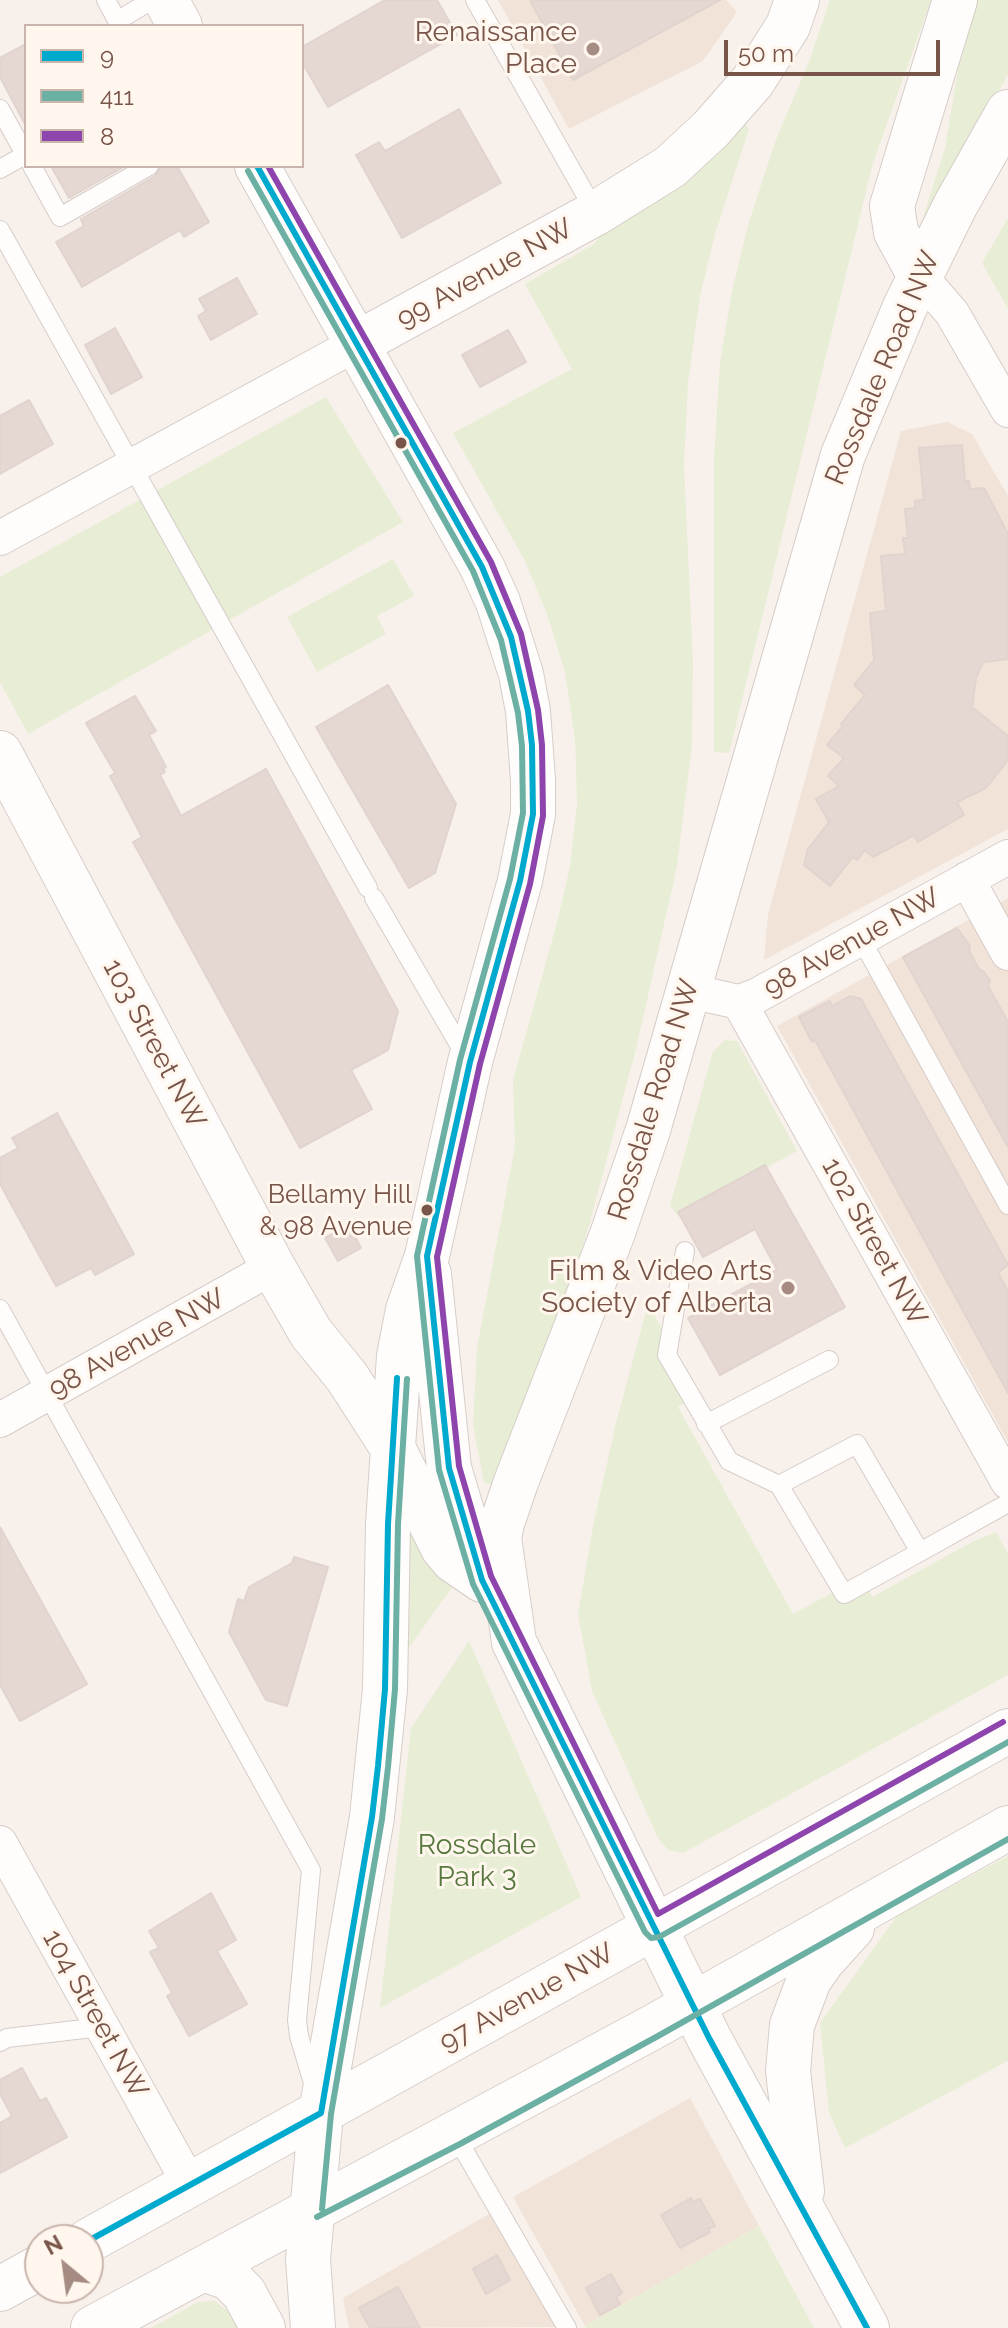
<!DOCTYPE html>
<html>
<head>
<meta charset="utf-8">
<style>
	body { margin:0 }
	#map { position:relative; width:1008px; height:2328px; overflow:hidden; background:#f8f1eb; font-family:Raleway,sans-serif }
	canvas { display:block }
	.legend { position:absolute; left:24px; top:24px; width:280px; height:144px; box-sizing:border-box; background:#fff6ed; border:2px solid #c9b5ab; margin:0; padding:10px 14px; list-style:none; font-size:24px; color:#785449 }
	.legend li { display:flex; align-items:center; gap:16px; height:40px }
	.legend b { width:40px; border:2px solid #c9b5ab }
	.north { position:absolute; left:24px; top:2224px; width:80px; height:80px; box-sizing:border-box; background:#fff6ed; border:2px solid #c9b5ab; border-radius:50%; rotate:331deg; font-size:22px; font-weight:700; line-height:32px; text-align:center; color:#785449 }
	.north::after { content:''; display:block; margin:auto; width:28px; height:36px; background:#a58b82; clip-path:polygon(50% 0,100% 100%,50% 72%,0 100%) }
	.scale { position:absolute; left:724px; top:40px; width:216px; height:36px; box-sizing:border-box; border:4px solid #785449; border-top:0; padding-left:10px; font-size:24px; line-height:28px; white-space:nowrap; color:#785449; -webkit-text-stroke:6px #fff6ed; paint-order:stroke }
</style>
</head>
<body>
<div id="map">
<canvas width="1008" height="2328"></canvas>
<ul class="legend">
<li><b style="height:10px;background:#00a9ce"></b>9</li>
<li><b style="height:10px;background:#6cb0a3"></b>411</li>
<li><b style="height:10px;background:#8e44ad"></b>8</li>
</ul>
<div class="north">N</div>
<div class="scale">50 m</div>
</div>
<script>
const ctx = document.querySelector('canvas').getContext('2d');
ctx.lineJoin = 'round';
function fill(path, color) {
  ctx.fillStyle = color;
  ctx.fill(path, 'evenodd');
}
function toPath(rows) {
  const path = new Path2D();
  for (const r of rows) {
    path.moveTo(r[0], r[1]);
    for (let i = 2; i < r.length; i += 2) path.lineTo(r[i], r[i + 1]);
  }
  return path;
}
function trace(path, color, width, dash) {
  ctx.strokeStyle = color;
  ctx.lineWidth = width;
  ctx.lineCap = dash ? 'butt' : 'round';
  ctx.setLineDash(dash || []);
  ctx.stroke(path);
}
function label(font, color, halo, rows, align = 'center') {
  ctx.font = font + ' Raleway,sans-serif';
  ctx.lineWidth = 6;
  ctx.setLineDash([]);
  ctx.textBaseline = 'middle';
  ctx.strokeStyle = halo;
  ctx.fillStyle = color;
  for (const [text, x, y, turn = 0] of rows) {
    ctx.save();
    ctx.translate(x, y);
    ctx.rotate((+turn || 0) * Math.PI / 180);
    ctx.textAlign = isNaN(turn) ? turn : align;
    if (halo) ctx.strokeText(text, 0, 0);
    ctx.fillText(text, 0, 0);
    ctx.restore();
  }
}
fill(toPath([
	[498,0,726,0,737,12,703,61,569,129],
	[947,422,972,434,1008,496,1008,829,764,960,768,914,901,431],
	[1008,898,1008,1442,777,1026],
	[690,2098,759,2226,585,2326,513,2197],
	[491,2213,555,2327,349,2328,343,2298]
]), '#f1e3d8');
fill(toPath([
	[830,0,931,0,873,163,729,753,714,752,714,457,720,361,732,291,748,225,775,142,810,59],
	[977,0,1008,0,1008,74,913,250,945,148,958,69],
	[742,118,749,129,716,231,700,296,688,383,684,465,693,663,692,745,677,866,637,1045,590,1222,516,1474,503,1486,484,1483,473,1425,477,1348,515,1146,513,1080,558,919,570,866,577,804,575,739,565,672,546,611,524,559,453,433,572,369,525,284,594,244,609,223],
	[1008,218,1008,309,982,263],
	[326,397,403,522,28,734,0,682,0,577],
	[393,559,414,596,377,616,386,634,317,672,287,617],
	[725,1040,737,1041,797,1151,678,1216,670,1206,713,1051],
	[648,1304,699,1395,678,1407,793,1614,861,1577,872,1597,974,1541,996,1532,1008,1553,1008,1675,683,1853,668,1850,658,1838,592,1691,578,1614,594,1521,616,1423],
	[411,1520,452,1587,403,1656],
	[469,1641,581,1897,380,2008,411,1728],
	[1008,1856,1008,2061,845,2148,829,2112,820,2023,897,1916],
	[759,2226,814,2328,586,2328,585,2326],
	[215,2301,232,2314,240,2328,151,2328,198,2302]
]), '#e7eed5');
const building = toPath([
	[385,0,437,0,457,35,328,107,302,62,302,47,385,0],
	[530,0,720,0,573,80,530,0],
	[26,44,26,126,0,77,0,58,26,44],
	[459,109,501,183,402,238,356,155,379,142,385,151,459,109],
	[51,166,125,166,69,198,51,166],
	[161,166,177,166,209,222,184,237,180,230,82,287,56,242,84,226,81,219,155,176,161,166],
	[237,278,257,314,211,340,198,316,206,311,199,299,237,278],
	[115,328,142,377,111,394,85,345,115,328],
	[508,330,526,362,480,387,462,355,508,330],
	[29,400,53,444,0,474,0,416,29,400],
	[962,445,965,481,969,481,970,489,984,488,1008,534,1008,659,983,662,976,678,972,707,1008,736,1008,760,986,788,957,802,964,815,918,842,914,835,873,857,865,850,857,860,853,857,830,886,804,865,808,849,829,822,816,799,839,786,828,776,844,758,827,745,843,726,841,724,865,695,854,685,874,660,870,613,886,611,881,556,905,554,903,538,908,538,905,509,915,508,915,501,924,500,919,448,962,445],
	[388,685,456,804,435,873,409,888,316,727,388,685],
	[135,696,156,731,149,735,166,767,163,769,165,772,160,775,181,816,266,769,398,1011,388,1050,351,1070,372,1109,300,1148,133,842,142,837,110,776,115,773,86,723,135,696],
	[957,928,970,946,969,951,979,969,984,972,990,981,988,986,1008,1022,1008,1147,903,957,957,928],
	[850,996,861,999,1008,1265,998,1273,1008,1291,1008,1393,815,1040,812,1042,799,1017,830,1001,832,1006,850,996],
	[57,1113,134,1254,95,1275,91,1268,56,1286,0,1184,0,1158,18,1148,12,1138,57,1113],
	[765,1165,845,1307,720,1375,688,1318,777,1270,755,1229,703,1257,678,1212,765,1165],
	[349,1225,361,1248,338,1261,325,1238,349,1225],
	[0,1527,87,1684,20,1721,0,1685,0,1527],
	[294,1557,328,1567,287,1706,266,1700,229,1632,238,1599,244,1601,249,1587,292,1563,294,1557],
	[211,1893,236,1940,217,1951,247,2004,189,2036,167,1996,172,1993,150,1952,159,1948,149,1931,211,1893],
	[22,2068,40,2101,46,2098,67,2137,0,2173,0,2123,12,2116,0,2094,0,2080,22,2068],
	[691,2198,693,2202,700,2199,715,2226,708,2229,710,2232,680,2248,661,2215,691,2198],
	[497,2255,510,2280,486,2294,473,2269,497,2255],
	[611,2274,622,2293,616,2297,620,2304,600,2315,586,2288,611,2274],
	[398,2287,420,2328,370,2328,359,2308,398,2287]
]);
fill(building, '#e5d8d2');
trace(building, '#e1d3cd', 2);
const lane = toPath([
	[106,0,120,26],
	[475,0,596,213],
	[117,21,152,0],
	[0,109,26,156],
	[32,166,60,217,149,166],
	[0,169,25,155],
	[0,230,368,888],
	[374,898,465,1055],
	[861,939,1008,1205],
	[685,1251,667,1355,729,1461,779,1485],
	[0,1309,311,1870,297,2020,299,2036,313,2083],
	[706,1424,829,1360],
	[920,1552,857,1444,779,1485,844,1594,920,1552,1008,1503],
	[0,2042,7,2038,101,2027],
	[455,2135,567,2328]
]);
const street = toPath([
	[920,276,952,313,1008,410],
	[0,538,356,344],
	[967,879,1008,953],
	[689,991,739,1002,756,996,1008,857],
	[739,1002,1008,1482],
	[0,1420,273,1267],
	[0,1843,190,2185]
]);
const secondary = toPath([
	[166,0,180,26],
	[257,166,482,567,498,602,521,674,528,711,533,780,533,814,520,881,470,1062,427,1256,408,1310,399,1356,388,1524,385,1689,372,1817,321,2113,308,2259,313,2328],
	[920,276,896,232,892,206,955,0],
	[356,344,596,213,670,167,711,129,753,81,788,26,797,0],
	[0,753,273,1267,311,1333,347,1377,394,1450,443,1548,453,1560,482,1580],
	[429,1274,449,1468,482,1579],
	[802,2191,788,2071,792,2025,809,1980,823,1960,852,1928],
	[88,2241,1008,1731],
	[204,2269,229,2278,244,2293,263,2328],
	[0,2289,40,2267],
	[93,2328,653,2027,1008,1828],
	[867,2328,709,2038,514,1642,499,1538,502,1523,516,1482,612,1235,648,1130,843,455,905,307,955,206,1008,112]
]);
trace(lane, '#d6ccc8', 20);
trace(street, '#d6ccc8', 36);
trace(secondary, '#d7cdc8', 46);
trace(lane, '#fefdfc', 18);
trace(street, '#fefdfc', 34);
trace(secondary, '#fefdfc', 44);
trace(toPath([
	[257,166,482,567,511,637,528,711,532,745,533,814,520,881,470,1062,427,1256,449,1468,482,1580,709,2038,867,2328],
	[88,2241,321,2113,372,1817,378,1766,385,1689,388,1524,397,1378]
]), '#00a9ce', 6);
trace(toPath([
	[248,171,473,571,501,640,518,713,522,746,523,813,510,879,460,1060,417,1256,439,1470,473,1584,645,1932,651,1938,659,1937,1008,1742],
	[322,2209,331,2114,382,1819,388,1767,395,1689,398,1524,407,1379],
	[317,2217,460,2144,658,2036,1008,1839]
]), '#6cb0a3', 6);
trace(toPath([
	[268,166,491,562,521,634,538,710,542,745,543,816,530,884,480,1064,437,1257,459,1466,491,1576,658,1914,1003,1722]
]), '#8e44ad', 6);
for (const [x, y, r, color] of [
	[593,49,8,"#a58b82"],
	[401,443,7,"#785449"],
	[427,1210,7,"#785449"],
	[788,1288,8,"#a58b82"]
]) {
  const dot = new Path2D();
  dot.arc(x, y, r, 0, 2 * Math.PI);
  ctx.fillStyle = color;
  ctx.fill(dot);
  trace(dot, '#fff6ed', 3);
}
label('26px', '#785449', '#fff6ed', [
	["Bellamy Hill",412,1195],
	["& 98 Avenue",412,1227]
], 'right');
label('28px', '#785449', '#fff6ed', [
	["Renaissance",577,33],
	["Place",577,65],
	["Film & Video Arts",772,1272],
	["Society of Alberta",772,1304]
], 'right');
label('28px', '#785449', '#fff6ed', [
	["99 Avenue NW",485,274,-29],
	["Rossdale Road NW",883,368,-67],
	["98 Avenue NW",852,943,-29],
	["103 Street NW",154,1044,62],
	["Rossdale Road NW",654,1100,-73],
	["102 Street NW",874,1242,61],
	["98 Avenue NW",137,1344,-29],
	["97 Avenue NW",527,1998,-29],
	["104 Street NW",95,2014,61]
]);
label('28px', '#56783e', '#fff6ed', [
	["Rossdale",477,1846],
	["Park 3",477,1878]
]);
</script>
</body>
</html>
